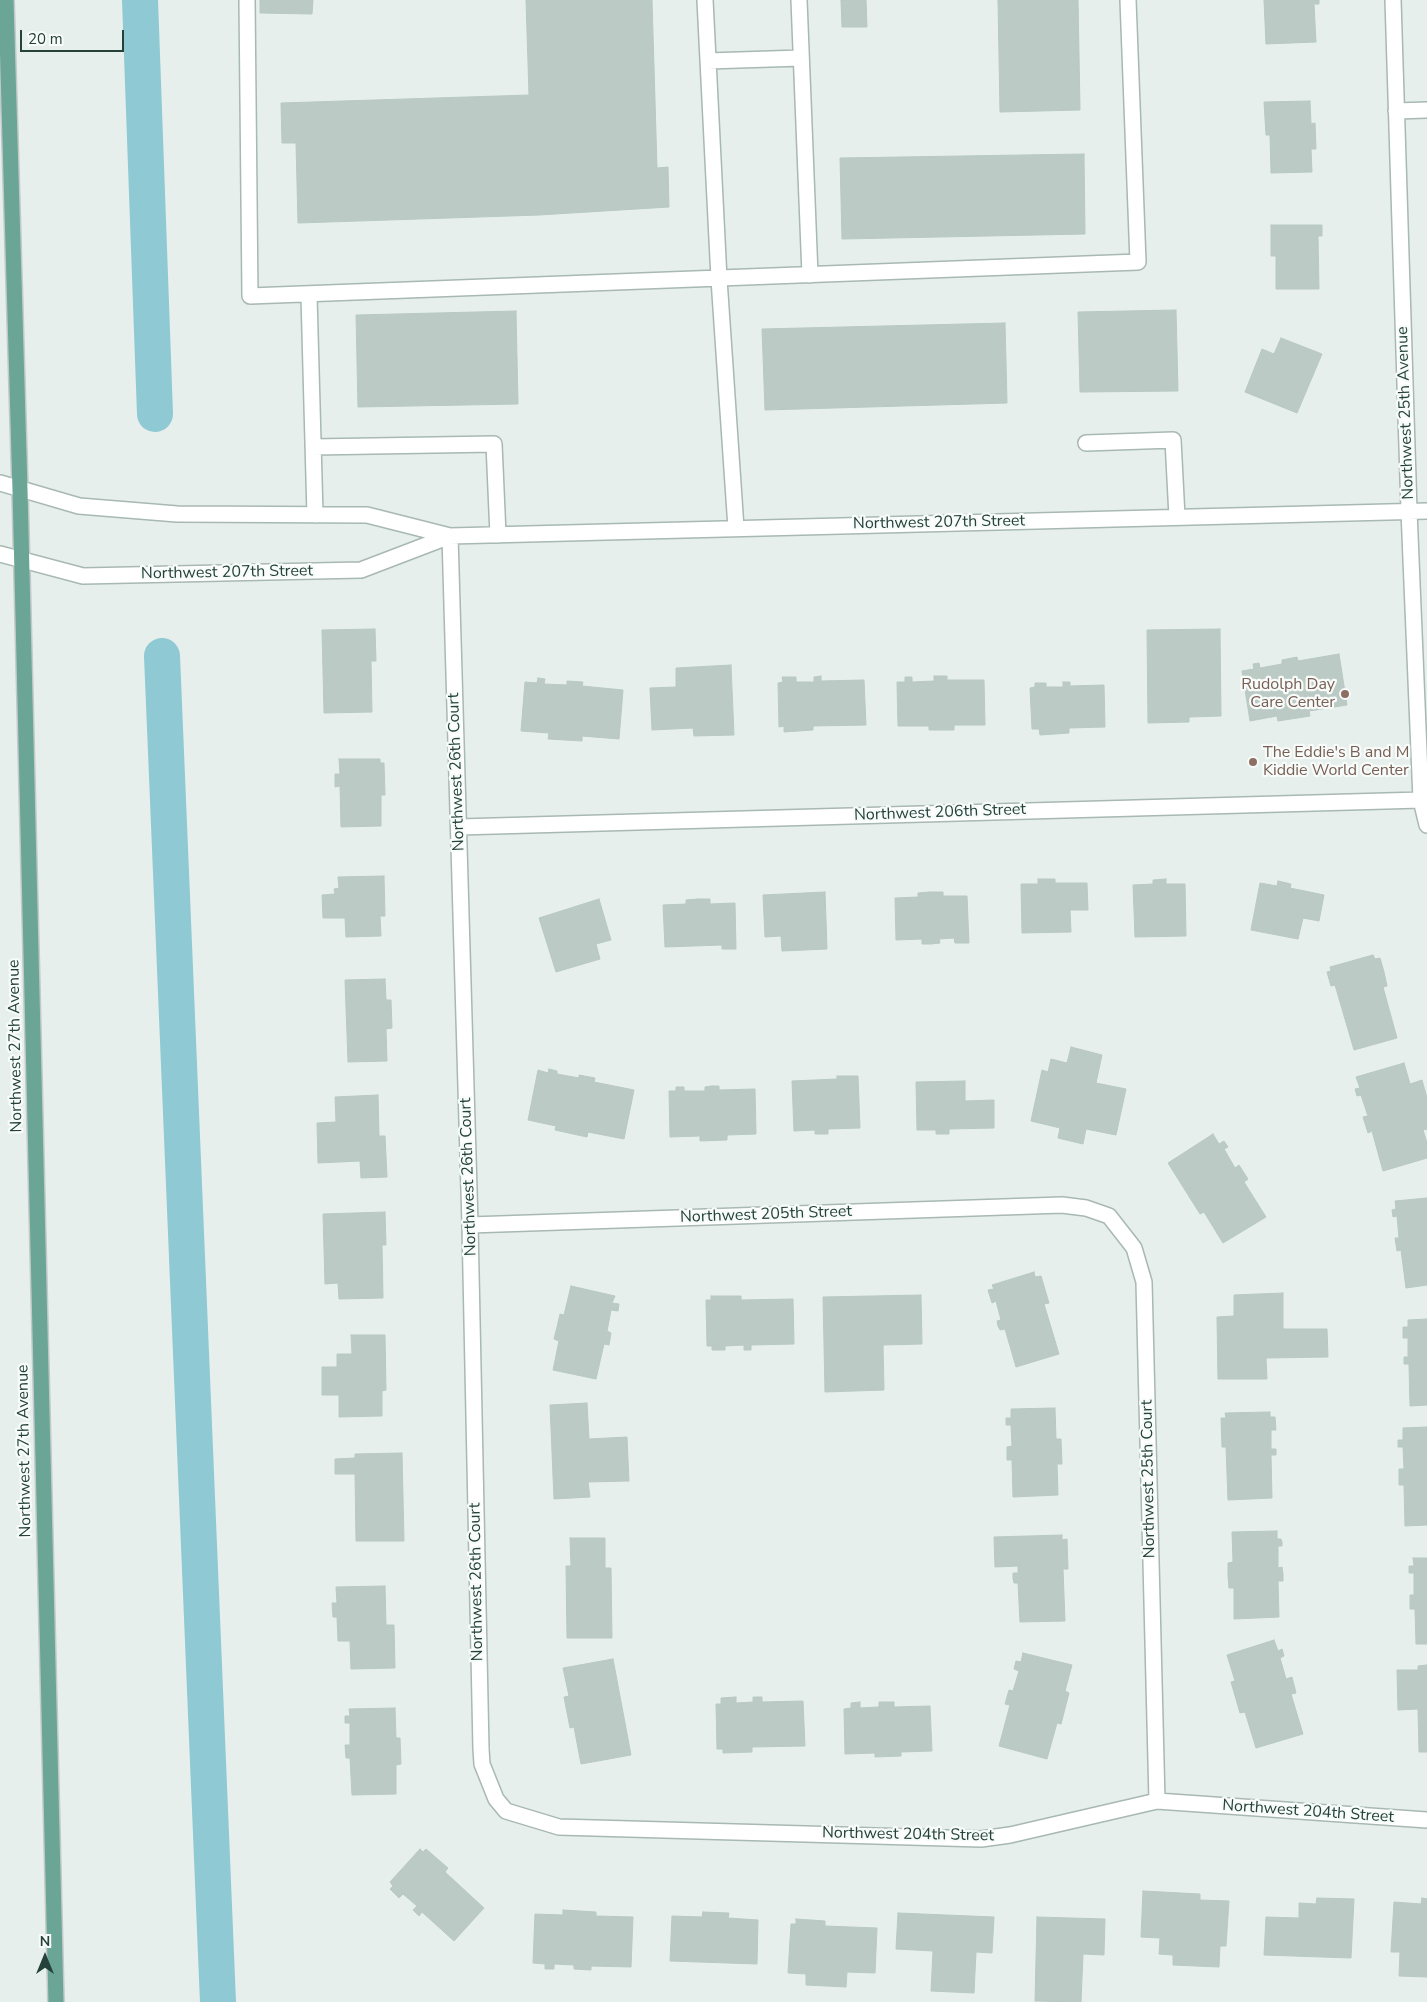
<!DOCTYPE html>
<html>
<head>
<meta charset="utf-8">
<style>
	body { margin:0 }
	#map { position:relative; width:1427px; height:2002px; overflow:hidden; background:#e6efeb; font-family:"Nunito Sans",sans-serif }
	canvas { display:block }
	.north { position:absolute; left:20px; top:1932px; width:50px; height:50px; -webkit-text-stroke:4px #f7fbf9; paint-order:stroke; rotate:0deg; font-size:14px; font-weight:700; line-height:20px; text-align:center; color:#24423a }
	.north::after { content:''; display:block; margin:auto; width:18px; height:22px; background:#24423a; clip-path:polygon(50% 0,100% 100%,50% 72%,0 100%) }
	.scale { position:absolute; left:20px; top:30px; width:104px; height:22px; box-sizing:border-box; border:2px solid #24423a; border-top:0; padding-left:6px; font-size:15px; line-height:18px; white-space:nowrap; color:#24423a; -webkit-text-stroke:4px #f7fbf9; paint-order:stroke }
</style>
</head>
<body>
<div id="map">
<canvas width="1427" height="2002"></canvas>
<div class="north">N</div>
<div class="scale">20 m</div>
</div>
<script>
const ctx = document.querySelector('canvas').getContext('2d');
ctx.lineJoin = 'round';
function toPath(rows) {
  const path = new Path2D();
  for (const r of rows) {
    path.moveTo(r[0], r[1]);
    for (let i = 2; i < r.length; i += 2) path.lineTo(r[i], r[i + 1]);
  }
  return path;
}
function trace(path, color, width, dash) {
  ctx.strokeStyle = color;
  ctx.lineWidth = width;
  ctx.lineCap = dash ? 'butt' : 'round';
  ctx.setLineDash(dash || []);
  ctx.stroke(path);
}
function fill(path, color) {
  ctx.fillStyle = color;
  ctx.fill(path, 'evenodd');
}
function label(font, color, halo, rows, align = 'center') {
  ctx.font = font + ' "Nunito Sans",sans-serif';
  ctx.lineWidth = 4.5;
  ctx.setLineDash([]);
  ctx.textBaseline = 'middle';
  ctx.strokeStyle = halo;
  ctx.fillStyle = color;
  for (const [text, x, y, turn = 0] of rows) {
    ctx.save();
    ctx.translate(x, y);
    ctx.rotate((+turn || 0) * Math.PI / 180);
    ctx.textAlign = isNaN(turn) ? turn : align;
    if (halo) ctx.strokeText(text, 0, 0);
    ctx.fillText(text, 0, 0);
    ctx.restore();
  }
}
trace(toPath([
	[140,0,155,414],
	[162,656,218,2002]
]), '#8ec9d4', 36);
const building = toPath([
	[260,0,313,0,312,14,260,13,260,0],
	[526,0,652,0,657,168,668,167,669,207,539,215,298,223,296,143,282,143,281,103,529,95,526,0],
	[841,0,866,0,867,27,842,27,841,0],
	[998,0,1078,0,1080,110,1000,112,998,0],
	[1264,0,1319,0,1319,4,1314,4,1316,42,1266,44,1264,0],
	[1310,101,1311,124,1315,123,1316,149,1311,149,1312,172,1271,173,1270,135,1266,135,1264,102,1310,101],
	[1084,154,1085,234,842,239,840,158,1084,154],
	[1271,225,1322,225,1322,236,1318,236,1319,289,1276,289,1276,256,1271,256,1271,225],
	[1176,310,1178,391,1080,392,1078,312,1176,310],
	[516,311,518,404,358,407,356,315,516,311],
	[1005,323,1007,403,765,410,762,329,1005,323],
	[1281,338,1322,354,1297,413,1245,392,1262,349,1274,354,1281,338],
	[375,629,376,661,371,661,372,712,324,713,322,630,375,629],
	[1220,629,1221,716,1189,717,1189,722,1148,723,1147,630,1220,629],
	[1339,654,1347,705,1309,711,1310,716,1278,721,1277,716,1250,721,1242,671,1254,669,1253,664,1259,663,1260,668,1282,664,1282,660,1297,657,1298,661,1339,654],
	[731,665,734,735,694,736,693,728,652,730,650,688,676,687,676,668,731,665],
	[821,676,821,681,864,680,866,725,813,726,813,730,784,732,784,726,779,727,778,683,783,682,782,677,796,677,796,682,814,682,814,677,821,676],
	[934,676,947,676,947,680,984,680,985,725,954,725,954,730,929,730,929,726,898,726,897,682,905,682,905,677,912,677,912,682,934,681,934,676],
	[538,678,545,679,544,684,567,685,567,681,583,682,582,686,623,690,619,739,582,736,582,741,548,739,549,733,521,731,525,682,537,683,538,678],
	[1063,682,1070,682,1070,686,1104,685,1105,727,1069,728,1069,733,1040,735,1039,729,1032,729,1030,688,1035,687,1035,683,1046,683,1046,687,1063,687,1063,682],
	[339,759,380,759,380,763,384,763,385,795,381,795,381,826,341,827,340,786,335,787,335,774,340,774,339,759],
	[384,876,385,916,380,916,381,936,346,937,345,918,323,918,322,895,335,894,334,889,339,888,338,877,384,876],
	[1038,879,1055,879,1055,883,1087,883,1088,910,1070,910,1071,932,1022,933,1021,884,1038,884,1038,879],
	[1166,879,1166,884,1185,884,1186,936,1135,937,1133,885,1153,884,1153,880,1166,879],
	[1278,881,1291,884,1290,888,1324,895,1319,921,1303,918,1298,939,1251,930,1260,883,1277,886,1278,881],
	[825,892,827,949,782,951,781,936,765,937,763,895,825,892],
	[930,892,943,892,943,896,967,896,969,943,955,943,954,938,939,939,940,943,931,944,922,944,922,939,896,940,895,898,918,897,918,893,930,892],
	[599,899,611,940,596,944,600,959,556,972,539,918,599,899],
	[698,899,710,899,710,904,735,903,736,949,722,949,722,945,665,947,663,905,686,904,686,900,698,899],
	[1373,955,1375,959,1380,958,1384,972,1387,986,1383,987,1397,1038,1354,1050,1335,985,1331,986,1327,972,1331,971,1330,967,1373,955],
	[385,979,386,1000,391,1000,392,1028,386,1029,387,1061,348,1062,345,980,385,979],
	[1071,1047,1102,1055,1096,1083,1126,1089,1116,1135,1086,1129,1083,1144,1058,1138,1060,1128,1031,1121,1042,1070,1048,1072,1051,1059,1067,1063,1071,1047],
	[1404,1063,1410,1084,1422,1080,1427,1098,1427,1129,1423,1130,1427,1143,1427,1158,1383,1171,1372,1131,1368,1133,1363,1117,1368,1116,1361,1095,1357,1096,1355,1089,1360,1088,1356,1077,1404,1063],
	[549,1069,557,1071,557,1074,579,1078,579,1075,595,1078,594,1082,634,1090,624,1139,588,1132,587,1137,555,1130,556,1126,528,1120,538,1070,548,1073,549,1069],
	[837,1076,858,1076,860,1128,828,1129,828,1134,815,1134,815,1130,794,1131,792,1081,837,1079,837,1076],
	[965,1081,965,1101,994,1100,994,1128,949,1129,949,1134,936,1134,936,1130,917,1130,916,1082,965,1081],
	[712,1086,719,1086,719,1090,755,1089,756,1134,727,1135,727,1140,700,1141,700,1136,670,1137,669,1091,676,1091,676,1087,684,1087,684,1091,705,1091,705,1087,712,1086],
	[378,1095,379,1136,385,1136,387,1177,361,1178,360,1161,318,1163,317,1123,336,1122,335,1097,378,1095],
	[1213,1134,1219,1144,1224,1141,1228,1147,1224,1149,1235,1168,1239,1165,1248,1179,1244,1182,1266,1217,1223,1243,1204,1212,1200,1214,1168,1163,1213,1134],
	[1427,1198,1427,1285,1406,1288,1401,1250,1397,1251,1395,1238,1399,1238,1397,1216,1393,1217,1392,1210,1396,1209,1395,1201,1427,1198],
	[385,1212,386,1245,382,1245,383,1298,339,1299,338,1283,325,1284,323,1214,385,1212],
	[1034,1272,1035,1277,1041,1276,1049,1303,1044,1304,1059,1354,1016,1367,1005,1329,1000,1330,998,1326,997,1321,1001,1320,996,1301,992,1303,988,1290,994,1289,992,1285,1034,1272],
	[571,1286,615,1296,612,1303,619,1304,618,1311,611,1310,607,1331,611,1333,609,1345,604,1344,596,1379,553,1370,559,1341,554,1339,557,1327,560,1314,564,1315,571,1286],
	[1283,1293,1283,1329,1327,1329,1328,1357,1266,1358,1267,1379,1218,1379,1217,1317,1234,1316,1234,1295,1283,1293],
	[921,1295,922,1344,883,1345,884,1390,825,1392,823,1297,921,1295],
	[711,1296,741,1296,741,1300,793,1299,794,1344,751,1345,751,1350,744,1350,744,1345,725,1346,725,1350,712,1350,712,1346,707,1346,706,1300,711,1300,711,1296],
	[1427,1319,1427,1405,1410,1406,1409,1364,1404,1364,1404,1357,1408,1357,1408,1338,1403,1338,1403,1327,1408,1327,1408,1320,1427,1319],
	[351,1335,385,1335,386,1390,382,1391,382,1416,339,1417,339,1395,322,1395,322,1367,337,1367,337,1354,352,1354,351,1335],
	[587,1403,589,1439,627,1437,629,1481,588,1482,590,1497,554,1499,550,1405,587,1403],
	[1055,1408,1056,1439,1061,1439,1062,1464,1057,1464,1058,1495,1013,1497,1012,1460,1007,1460,1007,1447,1012,1446,1011,1425,1006,1425,1006,1418,1011,1418,1011,1409,1055,1408],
	[1270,1412,1270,1417,1275,1417,1276,1430,1271,1430,1271,1449,1276,1449,1276,1455,1271,1455,1272,1498,1228,1500,1226,1447,1222,1447,1221,1418,1226,1418,1225,1413,1270,1412],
	[1427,1427,1427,1525,1405,1526,1404,1485,1399,1485,1399,1469,1404,1469,1403,1447,1398,1447,1398,1440,1403,1440,1403,1428,1427,1427],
	[402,1453,404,1541,356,1541,355,1474,335,1474,335,1459,355,1458,355,1454,402,1453],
	[1277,1531,1277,1539,1281,1539,1282,1542,1282,1546,1278,1546,1278,1568,1282,1567,1283,1574,1283,1581,1278,1581,1279,1617,1234,1619,1234,1588,1229,1588,1228,1576,1228,1563,1233,1562,1232,1532,1277,1531],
	[1062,1535,1062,1540,1067,1539,1068,1569,1063,1569,1065,1621,1020,1622,1018,1583,1014,1583,1013,1578,1013,1573,1018,1573,1018,1566,995,1567,994,1537,1062,1535],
	[570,1538,605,1538,605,1568,611,1568,612,1638,567,1638,566,1566,571,1566,570,1538],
	[1413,1558,1427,1558,1427,1644,1416,1644,1415,1609,1410,1609,1410,1595,1414,1595,1414,1573,1409,1573,1409,1566,1414,1566,1413,1558],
	[385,1586,386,1625,394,1625,395,1668,351,1669,350,1641,338,1641,337,1617,333,1617,332,1603,337,1603,336,1587,385,1586],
	[1274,1640,1278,1651,1282,1649,1284,1656,1280,1658,1286,1679,1292,1677,1296,1693,1291,1694,1303,1734,1256,1748,1245,1712,1240,1713,1231,1682,1235,1681,1227,1655,1274,1640],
	[1023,1653,1072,1665,1065,1691,1069,1693,1061,1724,1057,1723,1047,1759,999,1746,1010,1705,1005,1704,1009,1690,1013,1691,1019,1671,1014,1669,1016,1661,1021,1662,1023,1653],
	[613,1659,631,1755,581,1764,574,1727,570,1728,564,1697,569,1696,563,1668,613,1659],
	[1427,1665,1427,1752,1419,1752,1418,1709,1398,1710,1397,1670,1418,1670,1418,1666,1427,1665],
	[736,1697,736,1703,753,1702,753,1697,762,1697,762,1702,803,1701,805,1746,752,1747,752,1752,723,1753,723,1749,717,1749,716,1704,721,1704,721,1698,736,1697],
	[860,1702,860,1708,879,1707,879,1702,894,1702,894,1707,930,1706,932,1751,901,1752,901,1756,875,1757,875,1753,845,1754,844,1709,851,1708,851,1703,860,1702],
	[395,1708,396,1738,400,1738,401,1764,396,1765,396,1794,352,1795,350,1758,346,1758,345,1745,350,1745,350,1723,345,1723,345,1716,350,1716,349,1709,395,1708],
	[420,1849,423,1852,426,1849,448,1868,445,1872,484,1908,454,1941,422,1912,419,1916,413,1910,417,1906,403,1894,399,1898,390,1889,393,1886,390,1882,420,1849],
	[1143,1891,1200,1894,1200,1900,1229,1901,1226,1946,1220,1946,1219,1967,1173,1965,1173,1955,1159,1954,1160,1938,1141,1937,1143,1891],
	[1317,1898,1354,1899,1351,1958,1264,1955,1266,1917,1299,1918,1299,1903,1316,1904,1317,1898],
	[1422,1898,1427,1899,1427,1977,1399,1976,1400,1952,1391,1952,1394,1902,1421,1904,1422,1898],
	[563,1910,596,1912,596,1916,633,1917,631,1967,591,1966,591,1970,574,1969,574,1965,554,1964,554,1969,545,1969,545,1964,533,1963,535,1914,563,1915,563,1910],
	[703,1912,729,1913,728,1918,758,1920,757,1964,670,1961,672,1916,702,1917,703,1912],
	[898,1913,994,1917,992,1953,976,1952,974,1993,931,1991,933,1951,896,1949,898,1913],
	[1037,1917,1105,1919,1104,1955,1083,1954,1081,2002,1035,2001,1037,1917],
	[796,1919,825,1921,825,1926,877,1928,875,1973,847,1972,846,1987,806,1985,806,1974,788,1973,791,1924,796,1924,796,1919]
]);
fill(building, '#bbcac4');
trace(building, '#b8c9c2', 1);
const minor = toPath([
	[247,0,250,296,1138,262,1128,0],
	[705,0,719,279,736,528],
	[799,0,810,275],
	[1393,0,1409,511,1421,800,1427,825],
	[708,61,801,58],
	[1396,111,1427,110],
	[309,296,315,515],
	[1086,443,1173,440,1177,517],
	[313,447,494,444,498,535],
	[0,483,79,506,177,514,367,515,450,536,1427,511],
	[450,536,470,1225,481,1749,482,1764,496,1799,506,1811,559,1827,981,1839,1010,1835,1157,1801,1427,1820],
	[0,554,83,576,361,570,450,536],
	[459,827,1421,800],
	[470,1225,1062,1205,1086,1208,1109,1216,1134,1248,1144,1282,1157,1801]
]);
const major = toPath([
	[6,0,20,490,56,2002]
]);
trace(minor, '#a8b8b2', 18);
trace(major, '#c2cac8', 18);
trace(minor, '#fff', 15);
trace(major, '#6aa596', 15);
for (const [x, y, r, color] of [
	[1345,694,5,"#8d6e63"],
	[1253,762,5,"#8d6e63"]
]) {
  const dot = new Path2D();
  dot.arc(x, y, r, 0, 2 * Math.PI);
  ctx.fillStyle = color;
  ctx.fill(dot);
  trace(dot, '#f7fbf9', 2);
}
label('16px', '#24423a', '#f7fbf9', [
	["Northwest 25th Avenue",1406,413,-92],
	["Northwest 207th Street",939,523,-1],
	["Northwest 207th Street",227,573,-1],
	["Northwest 26th Court",457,772,-92],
	["Northwest 206th Street",940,813,-2],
	["Northwest 27th Avenue",16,1046,-91],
	["Northwest 26th Court",469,1177,-92],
	["Northwest 205th Street",766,1215,-2],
	["Northwest 27th Avenue",25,1451,-91],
	["Northwest 25th Court",1149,1479,-91],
	["Northwest 26th Court",477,1582,-91],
	["Northwest 204th Street",1308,1812,4],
	["Northwest 204th Street",908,1835,1]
]);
label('16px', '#785e54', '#f7fbf9', [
	["Rudolph Day",1335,685],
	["Care Center",1335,703],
	["The Eddie's B and M",1263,753,"left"],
	["Kiddie World Center",1263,771,"left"]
], 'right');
</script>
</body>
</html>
